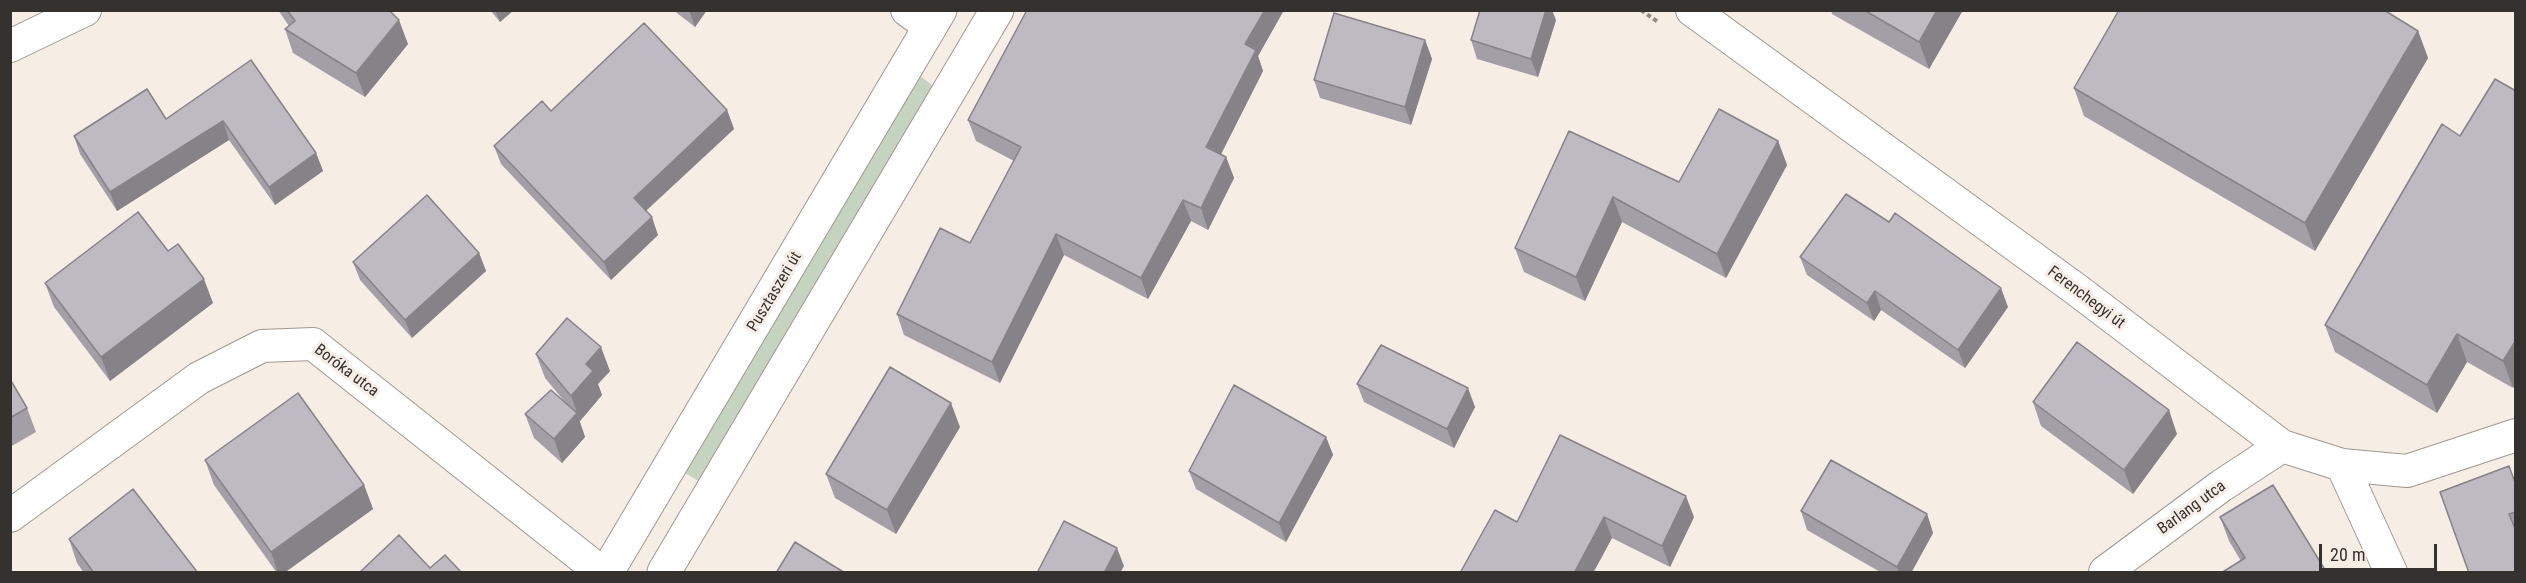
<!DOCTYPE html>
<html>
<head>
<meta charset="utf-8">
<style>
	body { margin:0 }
	#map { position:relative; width:2526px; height:583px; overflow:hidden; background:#f6ede5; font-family:"Roboto Condensed",sans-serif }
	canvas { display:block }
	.frame { position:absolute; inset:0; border:12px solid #35312f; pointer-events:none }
	.scale { position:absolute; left:2319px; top:544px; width:118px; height:27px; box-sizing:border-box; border:3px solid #35312f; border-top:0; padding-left:8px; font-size:18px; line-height:21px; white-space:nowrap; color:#35312f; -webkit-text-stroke:4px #f6ede5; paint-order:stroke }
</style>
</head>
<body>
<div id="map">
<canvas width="2526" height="583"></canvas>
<div class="frame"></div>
<div class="scale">20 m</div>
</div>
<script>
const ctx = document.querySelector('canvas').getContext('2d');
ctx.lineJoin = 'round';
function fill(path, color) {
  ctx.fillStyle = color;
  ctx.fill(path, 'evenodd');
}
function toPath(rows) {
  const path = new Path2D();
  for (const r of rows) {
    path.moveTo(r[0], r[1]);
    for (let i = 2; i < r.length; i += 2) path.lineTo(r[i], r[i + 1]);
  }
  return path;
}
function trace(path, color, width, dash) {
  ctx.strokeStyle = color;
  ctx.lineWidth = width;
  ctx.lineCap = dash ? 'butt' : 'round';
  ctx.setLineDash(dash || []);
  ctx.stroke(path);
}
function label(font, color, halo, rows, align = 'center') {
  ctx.font = font + ' "Roboto Condensed",sans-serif';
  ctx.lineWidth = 6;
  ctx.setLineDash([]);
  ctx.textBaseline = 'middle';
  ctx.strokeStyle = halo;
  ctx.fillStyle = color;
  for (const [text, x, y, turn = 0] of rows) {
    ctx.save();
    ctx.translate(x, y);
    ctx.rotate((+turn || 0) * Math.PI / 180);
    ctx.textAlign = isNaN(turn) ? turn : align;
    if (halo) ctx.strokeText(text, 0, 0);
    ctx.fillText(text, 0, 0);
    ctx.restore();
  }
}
fill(toPath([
	[915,72,937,89,707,486,678,469]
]), '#c5d4c0');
const minor = toPath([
	[907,10,930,27],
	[1692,10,2077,290,2282,446,2342,465,2407,471,2516,435],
	[10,46,85,10],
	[2342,465,2391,572],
	[10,516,199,378,262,346,313,344,601,572],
	[2105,572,2221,486,2282,446]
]);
const tertiary = toPath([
	[607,572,940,10],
	[664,572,997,10]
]);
trace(minor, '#a09891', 34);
trace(tertiary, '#a09891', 35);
trace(toPath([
	[1641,10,1658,22]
]), '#928c87', 4, [4.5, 3]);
trace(minor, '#fff', 32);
trace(tertiary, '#fff', 33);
fill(toPath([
	[278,10,389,10,408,44,365,97,293,53,285,29,289,26],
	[490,10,514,10,500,22],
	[673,10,707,10,695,27],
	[1027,10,1284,10,1258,56,1263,71,1221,154,1226,157,1234,178,1208,230,1191,221,1148,299,1064,255,1000,383,904,335,897,314,970,243,1014,161,976,141,968,120],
	[1831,10,1963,10,1929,69,1832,14],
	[1556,20,1538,77,1477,59,1471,40],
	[2418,31,2428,58,2315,251,2084,116,2074,88],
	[1425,40,1432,59,1411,125,1320,98,1314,80],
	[251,60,316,153,323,171,275,205,229,140,117,211,80,154,74,136,166,119],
	[727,110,734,129,646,211,658,235,611,280,501,164,494,146,551,111],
	[2442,124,2513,388,2467,362,2437,413,2335,352,2325,325],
	[1569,131,1679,182,1778,141,1787,165,1726,278,1622,222,1585,301,1524,272,1515,248],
	[168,251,213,303,110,381,54,307,45,283],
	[479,253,486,271,412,338,360,280,353,262],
	[1800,257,2008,307,1965,368,1881,310,1874,321,1807,275],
	[536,354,610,371,598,384,602,395,580,421,579,420,585,437,562,463,534,438,525,414,565,402,545,378],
	[10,379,27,408,36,432,10,447],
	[1357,384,1475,407,1454,448,1364,402],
	[2033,402,2177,434,2133,494,2041,426],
	[960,427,896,534,835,498,826,474],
	[1560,435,1694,517,1670,567,1612,538,1593,573,1460,573,1517,522],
	[1326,437,1333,455,1286,542,1196,489,1189,471],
	[205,460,364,485,373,509,284,573,277,573,214,485],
	[2516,485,2516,573,2469,573],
	[1801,511,1927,514,1933,533,1911,573,1882,573,1807,530],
	[2220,517,2327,573,2241,561,2229,541],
	[69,539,198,573,84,573,77,563]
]), '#a49fa7');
fill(toPath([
	[495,10,514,10,500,22],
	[689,10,707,10,695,27],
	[1265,10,1284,10,1258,56,1263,71,1214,168,1206,147,1245,44],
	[1546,10,1552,10,1556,20,1538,77,1531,59],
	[1937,10,1963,10,1929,69,1919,42],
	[399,20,408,44,365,97,356,73],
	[2418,31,2428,58,2315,251,2305,223],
	[1425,40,1432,59,1411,125,1405,107],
	[727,110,734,129,640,216,634,198],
	[223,121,229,140,117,211,110,192],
	[1778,141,1787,165,1726,278,1717,254],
	[316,153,323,171,275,205,269,187],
	[1226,157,1234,178,1208,230,1201,208],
	[1613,197,1622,222,1585,301,1576,277],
	[1183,200,1191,221,1148,299,1141,278],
	[652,217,658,235,611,280,604,262],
	[1056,234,1064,255,1000,383,992,362],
	[479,253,486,271,412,338,405,320],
	[204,279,213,303,110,381,101,357],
	[2001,288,2008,307,1965,368,1958,350],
	[1875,291,1881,310,1874,321,1867,303],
	[2457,334,2467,362,2437,413,2427,385],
	[2516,340,2516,384,2513,388,2503,361],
	[601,347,610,371,598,384,602,395,580,421,571,396,586,364],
	[1468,388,1475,407,1454,448,1447,429],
	[951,403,960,427,896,534,887,510],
	[2169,410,2177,434,2133,494,2124,470],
	[577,413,585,437,562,463,554,439],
	[1326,437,1333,455,1286,542,1279,523],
	[364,485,373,509,284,573,278,573,271,552],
	[1686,496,1694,517,1670,567,1662,546],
	[1927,514,1933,533,1911,573,1899,573,1897,567],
	[1604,517,1612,538,1593,573,1574,573],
	[1117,548,1124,566,1120,573,1104,573]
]), '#868288');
const building = toPath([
	[287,10,389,10,399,20,356,73,285,29,295,21,287,10],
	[1027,10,1265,10,1245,44,1256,50,1206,147,1226,157,1201,208,1183,200,1141,278,1056,234,992,362,897,314,940,228,970,243,1021,147,968,120,1027,10],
	[1480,10,1546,10,1531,59,1471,40,1480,10],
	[1864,10,1937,10,1919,42,1864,10],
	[2119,10,2384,10,2418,31,2305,223,2074,88,2119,10],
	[1334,13,1425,40,1405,107,1314,80,1334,13],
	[644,23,727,110,634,198,652,217,604,262,494,146,542,101,551,111,644,23],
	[251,60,316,153,269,187,223,121,110,192,74,136,147,89,166,119,251,60],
	[2495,79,2516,91,2516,340,2503,361,2457,334,2427,385,2325,325,2442,124,2460,136,2495,79],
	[1719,109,1778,141,1717,254,1613,197,1576,277,1515,248,1569,131,1679,182,1719,109],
	[1846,194,1889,222,1895,213,2001,288,1958,350,1875,291,1867,303,1800,257,1846,194],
	[427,195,479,253,405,320,353,262,427,195],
	[138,212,168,251,178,244,204,279,101,357,45,283,138,212],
	[567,318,601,347,586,364,593,371,571,396,536,354,567,318],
	[2077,342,2169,410,2124,470,2033,402,2077,342],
	[1381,345,1468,388,1447,429,1357,384,1381,345],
	[890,367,951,403,887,510,826,474,890,367],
	[10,379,27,408,10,418,10,379],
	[1234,385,1326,437,1279,523,1189,471,1234,385],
	[551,390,577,413,554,439,525,414,551,390],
	[298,393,364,485,271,552,205,460,298,393],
	[1560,435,1686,496,1662,546,1604,517,1574,573,1460,573,1495,510,1517,522,1560,435],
	[1831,460,1927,514,1897,567,1801,511,1831,460],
	[2509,466,2516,485,2516,512,2509,514,2516,531,2516,573,2469,573,2440,492,2509,466],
	[2273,485,2327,573,2221,573,2245,558,2220,517,2273,485],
	[133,489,198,573,94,573,69,539,133,489],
	[1064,521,1117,548,1104,573,1037,573,1064,521],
	[399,535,430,568,445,555,462,573,359,573,399,535],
	[795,542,845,573,776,573,795,542]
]);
fill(building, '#bfb9c2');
trace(building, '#868288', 1.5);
label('16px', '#35312f', '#f6ede5', [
	["Pusztaszeri út",775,292,-59],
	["Ferenchegyi út",2086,298,37],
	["Boróka utca",346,371,37],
	["Barlang utca",2192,508,-36]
]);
</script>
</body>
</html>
